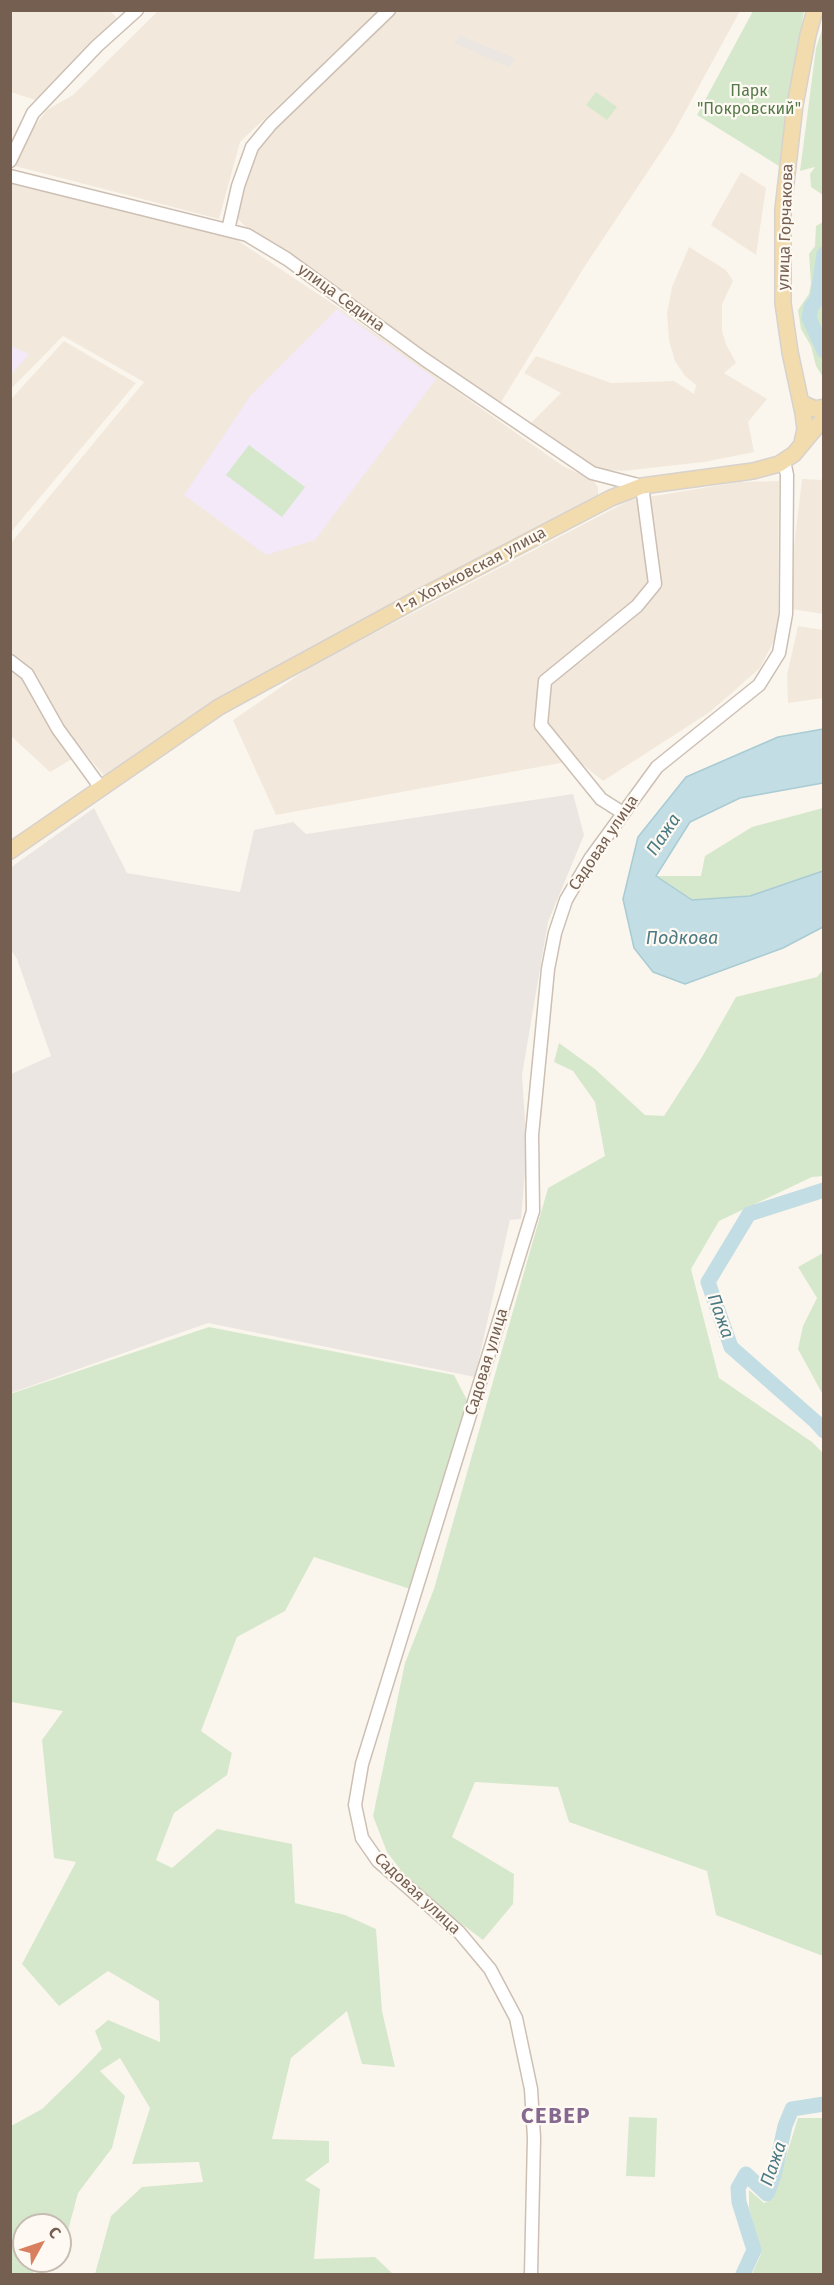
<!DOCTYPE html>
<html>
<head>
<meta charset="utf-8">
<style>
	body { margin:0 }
	#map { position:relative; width:834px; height:2285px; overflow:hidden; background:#fbf6ed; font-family:"Fira Sans",sans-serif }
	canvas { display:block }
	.frame { position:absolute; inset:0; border:12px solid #755f51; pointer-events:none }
	.north { position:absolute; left:12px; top:2213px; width:60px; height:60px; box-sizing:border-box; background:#fefaf3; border:2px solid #c7bcb2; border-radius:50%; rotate:50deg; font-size:16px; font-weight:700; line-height:24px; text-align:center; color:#755f51 }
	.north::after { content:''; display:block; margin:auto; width:21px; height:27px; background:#d87f5f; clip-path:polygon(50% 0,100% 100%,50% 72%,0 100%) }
</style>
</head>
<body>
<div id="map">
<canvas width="834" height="2285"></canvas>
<div class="frame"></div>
<div class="north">С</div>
</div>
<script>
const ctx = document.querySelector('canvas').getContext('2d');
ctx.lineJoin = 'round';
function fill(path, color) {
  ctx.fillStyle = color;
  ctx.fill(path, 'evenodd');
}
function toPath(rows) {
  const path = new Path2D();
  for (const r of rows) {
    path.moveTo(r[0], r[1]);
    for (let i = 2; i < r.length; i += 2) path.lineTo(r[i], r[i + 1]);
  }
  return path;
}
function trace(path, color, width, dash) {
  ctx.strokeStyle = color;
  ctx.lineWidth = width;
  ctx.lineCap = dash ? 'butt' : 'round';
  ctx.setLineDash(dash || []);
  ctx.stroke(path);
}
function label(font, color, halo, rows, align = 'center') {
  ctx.font = font + ' "Fira Sans",sans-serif';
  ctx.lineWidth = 4.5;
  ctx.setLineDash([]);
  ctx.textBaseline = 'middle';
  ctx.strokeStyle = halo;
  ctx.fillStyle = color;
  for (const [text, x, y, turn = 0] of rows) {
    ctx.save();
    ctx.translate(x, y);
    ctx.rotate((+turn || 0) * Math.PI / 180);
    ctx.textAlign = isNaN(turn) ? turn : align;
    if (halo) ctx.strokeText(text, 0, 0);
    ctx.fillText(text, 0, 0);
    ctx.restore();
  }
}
fill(toPath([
	[11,11,110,11,117,18,35,100,11,92],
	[158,11,378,11,240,142,219,219,15,166,27,136,47,110,73,95],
	[393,11,740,11,673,134,583,269,498,407,289,254,247,228,237,218,250,163,261,144,282,119],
	[741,172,766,188,756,255,711,225],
	[11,179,231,236,336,306,563,466,593,480,598,487,598,497,299,653,220,700,106,778,84,752,50,772,11,736,11,543,144,382,63,336,11,389],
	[689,247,726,270,733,281,722,304,722,331,726,344,736,363,724,373,767,399,748,422,754,452,704,462,623,471,607,470,590,465,530,424,561,393,524,373,536,356,611,383,674,381,694,394,696,385,685,376,675,361,669,341,667,313,672,287],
	[64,341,136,383,11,532,11,399],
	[802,479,823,480,823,614,791,609,794,546],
	[779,481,778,633,760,668,710,712,603,781,577,760,276,815,233,720,313,665,630,500,739,482],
	[798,626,823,630,823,698,788,703,787,675]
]), '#f2e9dc');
fill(toPath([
	[460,35,516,59,509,67,454,43],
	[573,794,584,835,548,922,522,1075,527,1151,521,1219,510,1220,475,1377,208,1323,11,1393,11,1074,51,1056,17,959,11,950,10,868,94,808,127,873,240,892,254,830,293,822,306,834]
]), '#ebe6e1');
fill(toPath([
	[337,309,436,379,315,540,266,555,184,495,250,396],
	[11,346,29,354,11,375]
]), '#f3e9f8');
fill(toPath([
	[753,11,804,11,779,166,697,115],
	[823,27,823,195,811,187,810,174,815,167,800,171,816,48],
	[596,92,617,107,607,120,586,105],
	[823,222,823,377,816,366,811,346,801,329,798,310,809,294,811,284,809,254,815,246,816,226],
	[249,445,305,487,282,517,226,475],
	[823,808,823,871,750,896,692,900,656,876,701,876,705,856,752,827],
	[823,970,823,1176,812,1177,719,1221,691,1269,719,1378,812,1442,823,1453,823,1956,716,1915,707,1871,569,1822,558,1787,475,1782,452,1837,514,1874,513,1904,483,1940,415,1889,387,1852,373,1816,405,1663,434,1589,548,1188,605,1156,595,1102,573,1071,554,1062,559,1043,595,1069,645,1115,664,1116,702,1057,736,997,817,977],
	[823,1253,823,1395,798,1349,803,1326,817,1298,798,1267],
	[209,1327,454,1375,467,1400,445,1483,410,1589,314,1557,285,1611,237,1637,201,1731,232,1753,227,1775,174,1813,156,1860,172,1868,217,1829,292,1844,295,1903,345,1915,376,1929,382,2011,395,2067,362,2064,347,2011,291,2058,272,2139,329,2141,329,2162,305,2180,320,2189,314,2259,375,2257,393,2274,95,2274,111,2216,142,2187,203,2182,199,2162,132,2164,150,2108,120,2058,100,2071,125,2096,112,2148,78,2193,62,2253,60,2254,60,2225,24,2225,24,2261,50,2261,31,2274,11,2274,11,2126,42,2109,78,2074,102,2049,95,2031,108,2020,160,2042,159,2001,108,1971,59,2006,22,1964,76,1862,54,1858,42,1740,63,1711,11,1702,10,1394],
	[629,2117,657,2118,655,2177,626,2176],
	[798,2118,823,2118,823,2274,752,2274,761,2254,749,2208,749,2190,764,2203,773,2199]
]), '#d6e8cc');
const water = toPath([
	[823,729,823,783,740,798,690,822,656,876,692,900,750,896,823,871,823,927,783,948,685,984,653,972,634,948,623,899,638,837,686,777,778,737,823,729]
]);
fill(water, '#c2dde3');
trace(water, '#a9ccd4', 1.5);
trace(toPath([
	[824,254,817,300,811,307,809,318,824,351],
	[824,1190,749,1214,708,1282,731,1347,816,1422,824,1431],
	[743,2274,754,2250,739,2202,738,2188,746,2174,767,2194,774,2176,785,2126,792,2109,824,2104]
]), '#c2dde3', 15);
const minor = toPath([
	[10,161,33,113,97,46,137,10],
	[10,176,247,235,287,259,424,359,592,473,642,486,655,584,637,606,545,681,541,725,601,799,623,813],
	[228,230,238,186,252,147,271,124,389,10],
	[10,661,27,674,58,729,101,788],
	[531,2274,534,2138,531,2089,516,2018,490,1969,459,1932,378,1861,362,1838,355,1805,362,1764,533,1211,532,1135,548,969,555,933,566,900,590,859,657,767,759,685,779,653,786,614,787,475,784,461]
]);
const major = toPath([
	[802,403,815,409,824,407],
	[802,443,805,429,803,413,790,352,783,303,783,209,795,105,808,35,815,10],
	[10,851,219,707,421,597,611,498,642,486,753,471,779,464,794,454,824,418]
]);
trace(minor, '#cdbfb3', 15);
trace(major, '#d8d2ce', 18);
trace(minor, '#fff', 12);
trace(major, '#f2dbad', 15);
label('16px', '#55794a', '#fefaf3', [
	["Парк",749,92],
	["\"Покровский\"",749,110]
]);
label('16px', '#755f51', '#fefaf3', [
	["улица Горчакова",786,227,-88],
	["улица Седина",341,298,36],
	["1-я Хотьковская улица",471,571,-28],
	["Садовая улица",604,843,-56],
	["Садовая улица",487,1362,-73],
	["Садовая улица",417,1894,43]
]);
label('italic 18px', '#4c7a85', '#fefaf3', [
	["Пажа",664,835,-56],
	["Подкова",682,939],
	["Пажа",720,1316,70],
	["Пажа",774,2164,-71]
]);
ctx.letterSpacing = '1.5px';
label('bold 22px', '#85698f', '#fefaf3', [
	["СЕВЕР",556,2117]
]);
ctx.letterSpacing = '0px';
</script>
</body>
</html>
